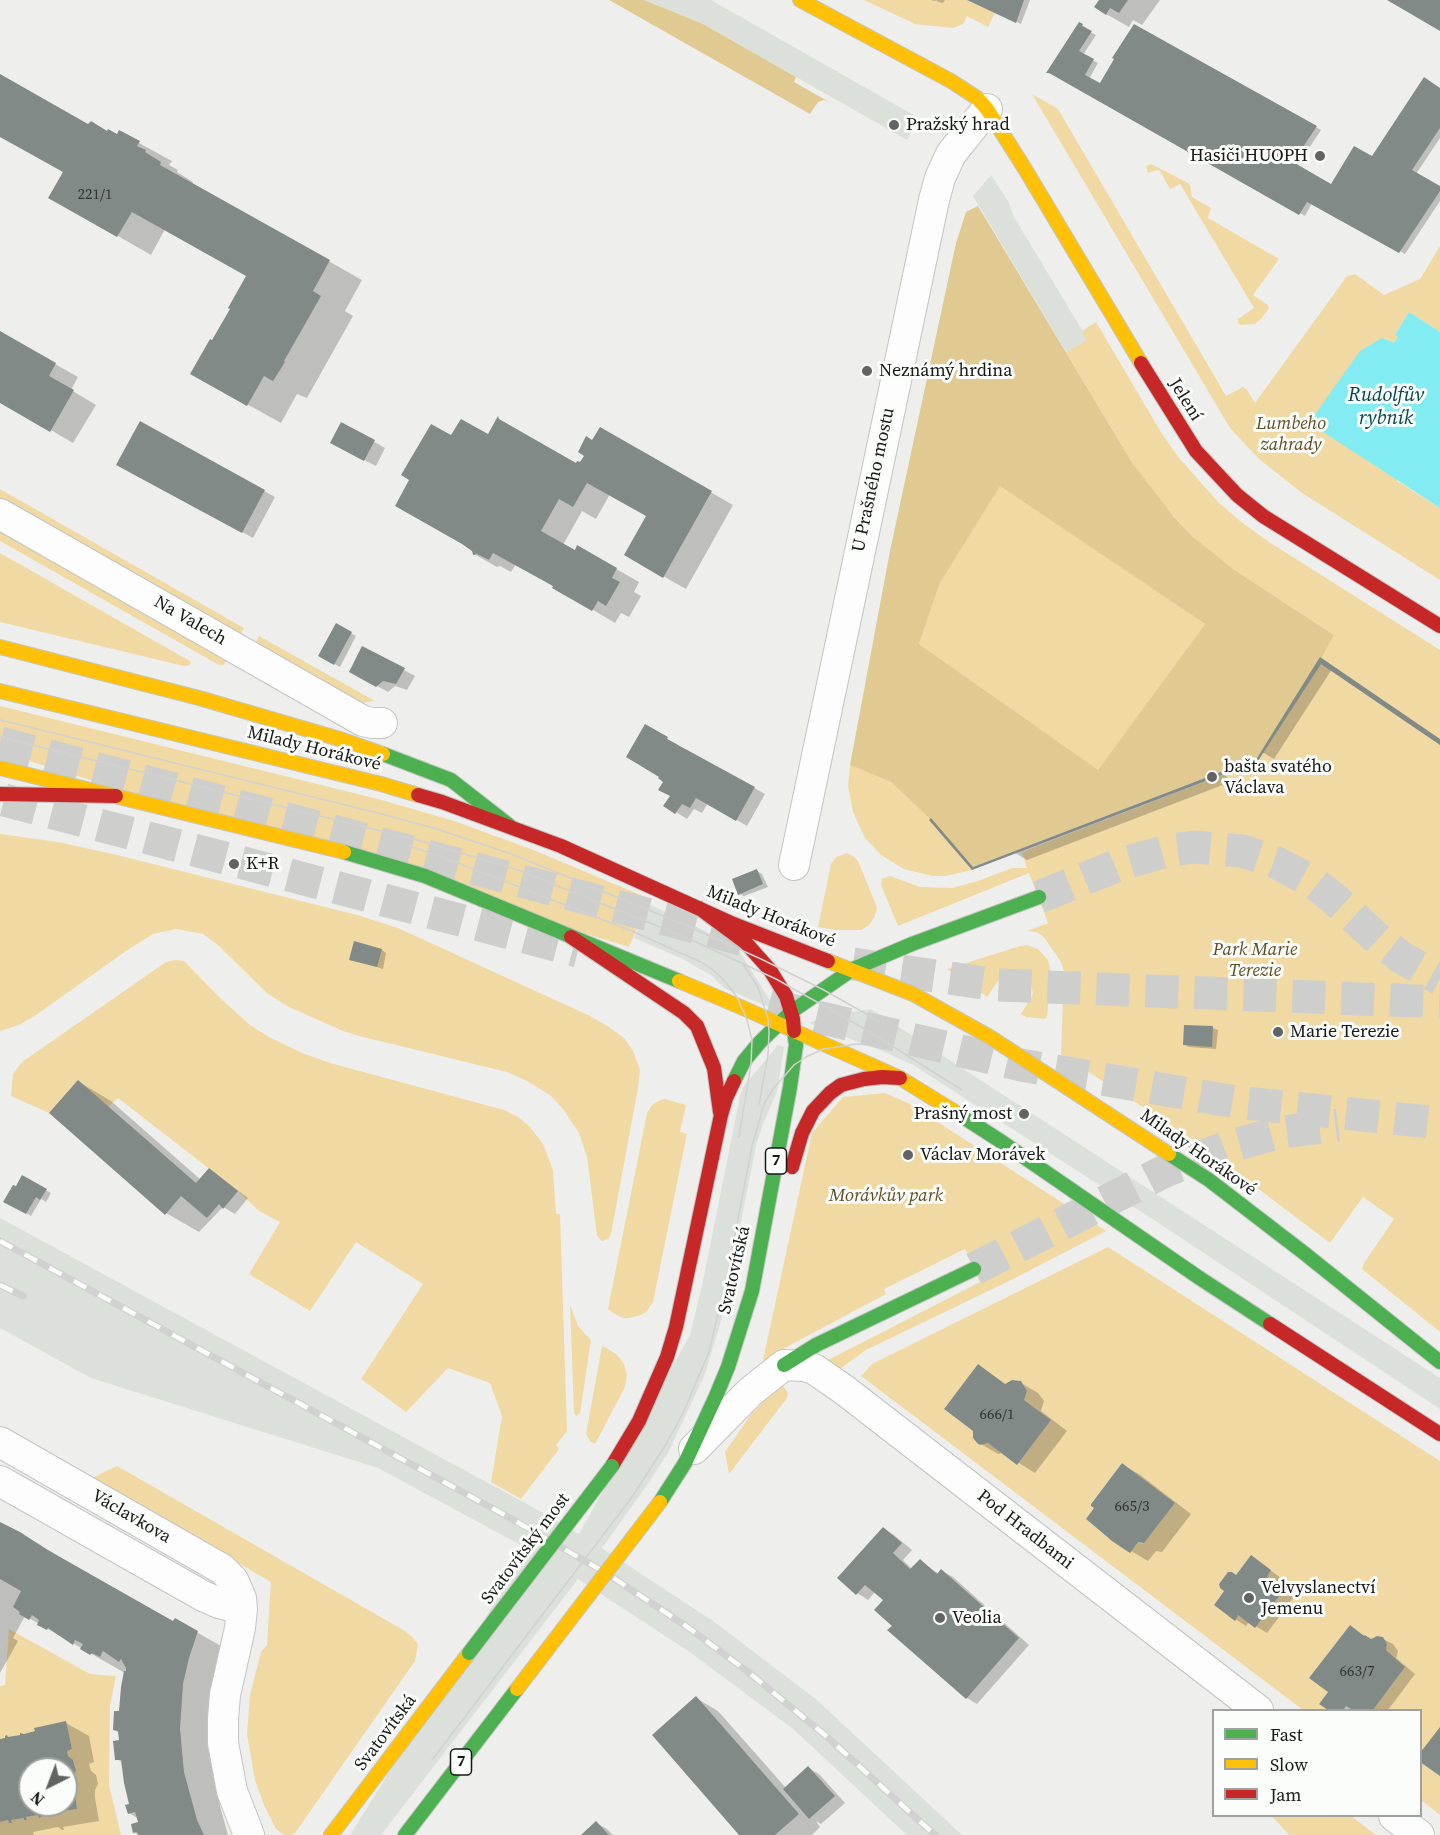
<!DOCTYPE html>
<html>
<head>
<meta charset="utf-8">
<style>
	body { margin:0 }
	#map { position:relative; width:1440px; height:1835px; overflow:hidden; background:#eeefed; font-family:"Source Serif 4",serif }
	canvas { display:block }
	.legend { position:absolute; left:1212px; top:1709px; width:210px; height:108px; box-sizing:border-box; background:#fafdfa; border:2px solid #9fa19f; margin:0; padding:8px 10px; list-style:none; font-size:18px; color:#171817 }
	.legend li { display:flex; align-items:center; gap:12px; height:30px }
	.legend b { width:30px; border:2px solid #9fa19f }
	.north { position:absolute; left:18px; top:1757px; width:60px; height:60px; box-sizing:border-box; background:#fafdfa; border:2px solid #9fa19f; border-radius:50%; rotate:222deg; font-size:16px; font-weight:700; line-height:24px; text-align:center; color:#171817 }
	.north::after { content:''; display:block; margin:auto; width:21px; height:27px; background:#626362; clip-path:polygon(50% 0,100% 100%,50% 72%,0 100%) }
</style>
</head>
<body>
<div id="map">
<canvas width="1440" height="1835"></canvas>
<ul class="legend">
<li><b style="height:8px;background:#4caf50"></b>Fast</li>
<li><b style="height:8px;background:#ffc107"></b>Slow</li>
<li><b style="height:8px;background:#c62828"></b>Jam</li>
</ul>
<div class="north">N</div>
</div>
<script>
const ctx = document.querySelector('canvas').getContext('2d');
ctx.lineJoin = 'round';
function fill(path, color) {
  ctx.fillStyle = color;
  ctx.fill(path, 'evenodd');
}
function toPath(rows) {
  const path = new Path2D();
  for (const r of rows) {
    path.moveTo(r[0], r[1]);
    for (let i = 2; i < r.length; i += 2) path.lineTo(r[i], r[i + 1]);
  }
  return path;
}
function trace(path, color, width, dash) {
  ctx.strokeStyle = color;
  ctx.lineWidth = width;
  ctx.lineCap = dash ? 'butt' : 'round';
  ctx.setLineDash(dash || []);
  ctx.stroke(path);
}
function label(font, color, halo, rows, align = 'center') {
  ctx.font = font + ' "Source Serif 4",serif';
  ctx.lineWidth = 6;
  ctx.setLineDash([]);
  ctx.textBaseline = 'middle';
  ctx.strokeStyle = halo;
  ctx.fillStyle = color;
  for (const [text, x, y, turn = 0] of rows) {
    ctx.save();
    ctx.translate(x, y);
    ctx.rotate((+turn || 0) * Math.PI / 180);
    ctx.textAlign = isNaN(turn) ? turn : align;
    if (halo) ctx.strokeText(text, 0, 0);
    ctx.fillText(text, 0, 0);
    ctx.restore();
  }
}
fill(toPath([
	[644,0,711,0,919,118,907,140,703,24],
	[991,175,1008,201,1014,217,1088,340,1066,352,973,196],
	[649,904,736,946,776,1010,724,988,712,976,683,959,634,938],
	[871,1009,1440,1378,1440,1409,1160,1224,913,1065,887,1053,809,1023,831,1015],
	[778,1045,784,1047,777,1092,763,1124,756,1146,722,1318,705,1374,668,1453,645,1488,602,1548,713,1621,817,1700,962,1835,907,1835,793,1729,691,1653,578,1579,381,1835,350,1835,528,1549,378,1468,91,1378,0,1328,0,1218,547,1515,579,1534,690,1335,703,1281,740,1096,743,1087]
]), '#dbe0da');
fill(toPath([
	[864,0,935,0,936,3,938,0,967,0,995,13,988,27,967,16,963,24,953,28,915,24],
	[1032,94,1058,109,1226,396,1243,387,1247,390,1255,403,1347,276,1355,274,1384,295,1420,279,1440,246,1440,332,1409,312,1395,335,1398,337,1394,343,1397,481,1440,508,1440,580,1302,493,1259,459,1230,428],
	[1151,164,1188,183,1190,185,1192,197,1211,208,1208,218,1279,259,1253,295,1268,305,1269,308,1261,319,1255,324,1240,325,1238,323,1238,319,1254,308,1180,184,1170,189,1160,171,1157,170,1148,173,1146,166],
	[1096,322,1162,434,1179,458,1219,503,1240,521,1269,542,1440,650,1440,1332,1362,1269,1364,1263,1394,1219,1363,1197,1330,1243,1195,1141,1061,1054,1064,971,1061,962,1043,936,1036,932,1027,931,1048,923,1029,873,898,926,881,885,882,879,890,876,920,887,952,888,978,881,1012,868,1027,868,1022,852,1258,761,1320,661,1334,635,1233,569,1213,554,1193,537,1159,500,1133,464,1066,352,1087,340,1082,331],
	[1000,485,1205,624,1098,771,919,644,940,583],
	[0,489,244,628,239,637,0,501],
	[0,525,229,655,224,665,219,665,0,541],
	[0,553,188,660,191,662,190,665,184,666,0,622],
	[259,636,375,701,360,703,254,645],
	[0,706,378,799,454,821,531,849,650,899,629,947,0,752],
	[850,765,891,782,930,819,972,870,945,876,932,876,904,869,881,855,865,838,853,812,848,786],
	[0,834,58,842,117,855,357,915,398,928,590,1016,612,1029,625,1039,633,1051,640,1070,638,1088,611,1234,608,1239,602,1241,597,1236,587,1157,579,1133,563,1109,551,1096,529,1082,507,1072,359,1036,343,1031,287,1006,267,993,218,945,203,934,176,929,153,934,126,951,36,1015,19,1025,0,1031],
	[847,853,853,856,858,861,876,905,877,909,874,918,868,926,861,930,836,930,818,927,831,864,836,857],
	[1027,945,1038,949,1048,960,1049,964,1051,973,1047,1016,1045,1019,1026,1017,1021,1014,1033,994,1030,981,1021,974,1017,972,1007,973,1000,978,987,997,947,969,1020,946],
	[176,960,184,961,221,999,250,1025,269,1037,302,1053,330,1063,504,1110,518,1117,529,1126,543,1144,553,1170,556,1214,560,1214,567,1431,556,1445,559,1449,521,1499,491,1482,502,1416,490,1383,448,1368,406,1412,361,1379,423,1284,356,1242,310,1311,249,1274,280,1222,259,1211,238,1191,118,1098,108,1107,49,1113,11,1096,13,1074,22,1062,166,962],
	[885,1093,908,1103,1106,1231,1009,1281,866,1350,837,1371,832,1367,828,1360,980,1282,965,1249,884,1289,886,1294,779,1351,764,1361,763,1360,812,1133,843,1097],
	[665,1099,686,1105,680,1132,687,1134,653,1302,646,1312,641,1315,629,1318,623,1318,613,1313,608,1309,647,1113,653,1104,661,1100],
	[1108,1247,1440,1461,1440,1727,1421,1753,1420,1710,1373,1710,1405,1667,1386,1650,1387,1644,1383,1637,1377,1636,1371,1639,1366,1635,1364,1636,1350,1625,1310,1677,1328,1692,1319,1704,1328,1710,1303,1710,861,1376,872,1364],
	[978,1364,1005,1384,1012,1380,1021,1381,1027,1391,1024,1400,1051,1420,1017,1465,988,1443,980,1445,977,1443,973,1438,973,1431,944,1409],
	[1122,1463,1175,1503,1144,1543,1141,1544,1138,1542,1130,1552,1112,1541,1086,1519,1094,1508,1091,1506,1091,1503],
	[1251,1555,1271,1570,1267,1577,1284,1590,1255,1628,1238,1615,1234,1620,1214,1605,1224,1591,1220,1588,1219,1584,1230,1573,1232,1572,1236,1575],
	[570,1305,578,1326,591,1340,580,1413,576,1416,574,1413],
	[602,1346,607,1348,617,1355,624,1364,627,1375,625,1387,595,1444,590,1441,586,1434],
	[782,1384,788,1393,787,1398,729,1474,725,1452,752,1413],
	[117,1466,405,1631,412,1637,418,1644,415,1661,295,1833,291,1835,284,1835,276,1829,264,1805,255,1780,247,1734,250,1695,261,1652,267,1645,271,1582,92,1478],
	[9,1629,90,1674,116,1676,110,1705,109,1785,121,1835,0,1835,0,1822,8,1820,9,1823,11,1823,11,1820,24,1818,24,1820,27,1819,26,1817,38,1815,39,1818,42,1817,41,1815,53,1812,54,1815,56,1815,56,1812,77,1809,75,1794,73,1794,72,1785,72,1777,76,1771,73,1760,68,1756,67,1751,72,1749,66,1722,35,1728,35,1731,24,1734,20,1733,20,1735,0,1739,0,1686,5,1685],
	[1420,1762,1440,1776,1440,1815,1421,1800],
	[1272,1816,1351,1816,1376,1835,1289,1835]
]), '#f0d9a2');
fill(toPath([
	[609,0,644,0,703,24,796,77,794,82,831,103,824,100,818,102,810,114],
	[978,206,1133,464,1174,517,1193,537,1233,569,1334,635,1320,661,1257,758,973,867,930,819,891,782,850,765,890,551,956,243,966,212],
	[1000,486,1205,624,1098,770,919,644,940,583]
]), '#e0ca92');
fill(toPath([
	[1409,312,1440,332,1440,508,1314,426,1316,413,1360,351,1382,338,1394,343,1398,337,1395,335]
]), '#82ecf2');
fill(toPath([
	[931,0,945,0,943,3],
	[969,0,1030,0,1021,24],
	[1101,0,1160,0,1142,25,1133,20,1129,27,1106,14],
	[1080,24,1087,28,1086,30,1096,35,1083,55,1098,63,1089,79,1100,85,1135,26,1321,130,1297,166,1332,186,1372,158,1440,89,1440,138,1416,174,1440,187,1440,201,1405,254,1312,203,1305,216,1056,75,1048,73],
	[0,75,88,126,139,143,172,161,169,165,178,170,177,172,193,182,192,184,362,280,345,311,353,316,307,398,297,394,281,423,225,392,213,342,248,276,165,229,151,255,50,197,65,172,0,135],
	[0,333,78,377,71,390,96,405,73,443,0,400],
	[141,423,275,497,253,538,118,464],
	[342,424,385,448,376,466,343,449],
	[600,429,733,505,686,589,626,555,648,516,610,494,596,519,582,511,563,545,575,552,578,547,639,582,634,592,641,596,629,617,621,613,615,623,516,564,511,572,500,566,497,567,474,554,452,437,488,436,577,465,580,464],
	[336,625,356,636,340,667,320,656],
	[1321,659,1440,740,1440,744,1332,669,1274,759,1262,752],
	[404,670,415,676,407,690,395,686,388,692,351,672],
	[645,726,678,745,678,746,765,794,747,826,708,803,702,813,694,809,687,819,666,806,671,796],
	[1221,773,1233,781,1027,860,1015,853],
	[757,871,762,874,768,887,744,896,739,894],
	[382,950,386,953,383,969,351,959],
	[1213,1028,1218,1030,1216,1049,1189,1047,1184,1044],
	[79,1082,111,1101,201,1180,209,1170,220,1177,248,1198,235,1214,223,1207,199,1232,166,1213],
	[23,1177,51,1193,46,1202,41,1199,31,1216,5,1201,17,1188],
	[978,1366,1007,1385,1021,1383,1038,1393,1044,1401,1041,1411,1067,1431,1035,1473,1003,1453,998,1454,981,1444],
	[1122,1465,1139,1474,1191,1514,1162,1552,1156,1551,1148,1561,1131,1551],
	[0,1524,39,1544,76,1568,174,1623,175,1620,230,1651,215,1779,221,1810,228,1835,139,1835,134,1832,140,1823,139,1819,129,1813,131,1805,123,1763,117,1759,120,1741,120,1733,114,1730,121,1713,125,1673,25,1616,13,1638,18,1641,0,1673],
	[883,1528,894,1535,912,1550,903,1560,912,1569,920,1561,939,1574,942,1571,953,1577,1029,1645,977,1704,967,1698,894,1625,885,1600,875,1592,868,1600,857,1593],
	[1252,1557,1281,1578,1277,1584,1294,1597,1267,1633,1249,1622,1246,1626,1235,1619],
	[1350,1627,1372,1640,1381,1638,1393,1644,1398,1651,1396,1658,1415,1674,1388,1710,1330,1710,1321,1704,1330,1692],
	[696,1698,718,1711,786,1788,808,1768,819,1774,845,1803,821,1824,816,1821,820,1827,812,1835,741,1835],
	[66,1723,89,1736,94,1762,89,1764,91,1771,96,1775,98,1784,95,1790,95,1798,99,1821,63,1827,64,1830,62,1830,58,1827,33,1832,34,1835,0,1835,0,1741],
	[30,1769,66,1769,66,1805,30,1805],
	[596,1823,607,1829,613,1835,583,1835]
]), '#0003');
fill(toPath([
	[967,0,1024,0,1016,23],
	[1099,0,1128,0,1119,13,1110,8,1106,15,1094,7],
	[1387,0,1440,0,1440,31],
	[1079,22,1083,24,1082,26,1092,31,1079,51,1094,59,1085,75,1100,83,1114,59,1112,58,1134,24,1317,126,1293,162,1331,184,1354,146,1372,156,1424,77,1440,88,1440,128,1412,170,1440,186,1440,191,1399,253,1307,202,1299,215,1049,73,1046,73],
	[0,74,88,124,91,121,107,131,108,129,117,134,119,130,140,141,137,146,146,150,145,152,161,162,160,165,330,260,313,291,321,296,284,361,285,362,273,381,264,376,247,406,190,374,210,339,212,340,230,309,228,308,246,276,132,212,117,237,48,198,63,172,0,137],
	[0,331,56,363,49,376,74,390,50,432,0,403],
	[498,416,499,419,576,463,577,461,580,462,584,456,578,452,586,436,592,440,600,427,712,491,663,578,624,555,646,516,587,483,573,507,559,499,541,531,575,550,577,545,617,568,612,578,620,582,606,606,598,601,592,611,552,588,553,586,493,553,489,560,477,554,473,555,472,551,462,544,395,506,409,480,401,475,431,424,451,435,461,419,488,434],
	[140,421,265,490,242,533,116,465],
	[341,422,375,440,364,461,330,443],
	[336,623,352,632,334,665,318,656],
	[362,646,405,668,396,684,383,681,376,687,349,672],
	[1320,657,1440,739,1440,745,1321,664,1258,761,972,870,929,820,931,818,973,867,1257,758],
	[645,724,668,737,667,739,755,787,736,821,696,798,690,808,682,804,675,814,663,806,670,796,658,790,663,782,658,778,659,777,626,757],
	[757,869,763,884,738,895,732,879],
	[354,941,382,949,377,967,349,960],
	[1184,1025,1213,1026,1212,1047,1183,1045],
	[78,1080,196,1183,209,1168,238,1191,223,1209,219,1204,207,1218,181,1196,165,1215,49,1113],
	[22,1175,47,1189,40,1200,36,1197,26,1214,3,1202,13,1185,16,1186],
	[978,1364,1005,1384,1012,1380,1021,1381,1027,1391,1024,1400,1051,1420,1017,1465,988,1443,980,1445,977,1443,973,1438,973,1431,944,1409],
	[1122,1463,1175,1503,1144,1543,1138,1542,1130,1553,1112,1541,1086,1519,1094,1508,1091,1506,1091,1504],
	[0,1522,20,1532,46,1549,157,1612,173,1621,175,1618,198,1631,189,1658,183,1684,180,1729,184,1772,197,1820,204,1835,138,1835,137,1832,133,1833,131,1824,138,1822,135,1812,128,1814,125,1805,129,1804,124,1783,121,1760,115,1760,113,1741,119,1740,118,1731,113,1730,114,1711,119,1711,121,1687,124,1671,126,1671,126,1668,121,1659,119,1662,103,1651,100,1657,92,1653,90,1655,80,1649,83,1644,75,1640,73,1645,48,1628,47,1630,37,1625,39,1620,32,1615,29,1620,19,1614,20,1612,13,1607,21,1591,0,1579],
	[883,1527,902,1543,893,1553,910,1569,920,1559,937,1574,941,1569,1019,1638,966,1699,887,1630,892,1626,874,1610,883,1600,865,1585,856,1595,837,1578],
	[1251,1555,1271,1570,1267,1577,1284,1590,1255,1628,1238,1615,1235,1621,1214,1605,1224,1591,1220,1588,1219,1584,1228,1572,1232,1572,1236,1575],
	[1350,1625,1364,1636,1365,1635,1371,1639,1377,1636,1383,1637,1387,1644,1386,1650,1405,1667,1373,1710,1353,1710,1346,1706,1343,1710,1328,1710,1319,1704,1328,1692,1309,1678],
	[696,1696,799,1814,775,1835,739,1835,652,1735],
	[66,1721,72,1749,67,1751,68,1756,73,1760,76,1771,72,1777,72,1785,73,1794,75,1794,77,1809,56,1812,57,1815,54,1815,53,1812,41,1815,42,1817,39,1818,38,1815,26,1817,27,1820,24,1820,24,1818,11,1820,12,1823,9,1823,8,1820,0,1822,0,1739,5,1738,5,1736,7,1735,8,1737,20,1735,20,1733,24,1734,35,1731,34,1728],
	[30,1769,66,1769,66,1805,30,1805],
	[1440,1727,1440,1776,1420,1762,1420,1753],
	[808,1766,835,1796,809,1819,783,1789],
	[596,1821,609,1835,581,1835]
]), '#828a87');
trace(toPath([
	[0,743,744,940],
	[4,800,578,951],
	[1039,897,1121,864,1170,850,1194,847,1242,851,1275,862,1313,882,1333,898,1379,940,1402,958,1440,979],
	[853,964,997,985,1440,1002],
	[769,1004,809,1015,1021,1065,1235,1102,1440,1123],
	[974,1269,1165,1171,1230,1146,1282,1132,1338,1125]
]), '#cecfcd', 33, [33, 16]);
const street = toPath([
	[0,514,363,721,372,723,382,723],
	[794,865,934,200,940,178,951,154,987,109],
	[0,1442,222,1569,233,1580,241,1598,242,1609,240,1628,225,1695,223,1719,223,1743,232,1791,249,1835],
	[694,1449,750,1392,784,1365,804,1366,814,1369,843,1389,1258,1710],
	[0,1481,203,1596,219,1603,242,1609],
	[1394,1816,1419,1835]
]);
const fast = toPath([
	[383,754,451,780,510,826],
	[344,852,425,876,679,981],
	[853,969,912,944,1039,897],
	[734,1081,744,1061,760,1042,791,1012,853,969],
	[960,1115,1002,1142,1198,1277,1270,1324],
	[1169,1154,1209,1180,1304,1253,1440,1362],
	[784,1365,816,1345,974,1269],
	[660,1502,685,1463,716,1396,728,1367,752,1291,790,1087,796,1045,794,1031],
	[405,1835,517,1689]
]);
const slow = toPath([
	[800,0,951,81,977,98,987,109,1025,169,1141,363],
	[0,647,199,698,343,740,383,754],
	[0,691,381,784,418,795],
	[0,768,344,852],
	[828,961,913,994,990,1037,1169,1154],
	[679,981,743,1008,900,1078,960,1115],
	[331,1835,469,1653]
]);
const jam = toPath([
	[1141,363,1196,451,1237,495,1263,516,1440,626],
	[0,794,116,796],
	[418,795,442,802,561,846,731,923,828,961],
	[699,908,746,943,770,970,786,996,793,1019,794,1031],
	[571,937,684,1013,697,1026,714,1068,720,1112],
	[792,1167,802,1133,813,1111,830,1093,841,1085,864,1079,882,1077,900,1078],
	[1270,1324,1440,1434],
	[612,1466,639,1421,667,1357,676,1327,721,1115,726,1098,734,1081]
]);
trace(street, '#c4c5c3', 32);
trace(fast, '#c4c5c3', 16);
trace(slow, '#c4c5c3', 16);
trace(jam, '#c4c5c3', 16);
trace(street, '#fcfdfc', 30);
trace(fast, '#4caf50', 14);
trace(slow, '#ffc107', 14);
trace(jam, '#c62828', 14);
trace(toPath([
	[0,720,386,815,440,830,514,855,690,927,761,959,822,989,884,1024],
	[0,737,421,841,518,870,685,937,776,979,865,1029,962,1090],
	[410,846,458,863,634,932,701,962,713,970,723,979,737,997,747,1020,752,1040,751,1064,739,1137],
	[743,964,758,987,768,1019,769,1032,768,1055,759,1104],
	[432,1760,632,1497,665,1446,683,1413,709,1352,728,1271,752,1146,764,1104,773,1089,794,1065,806,1057,823,1049,857,1044,868,1045,891,1050]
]), '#d0d1d0', 1.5);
const rail = toPath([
	[0,1241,503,1514,606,1573,686,1626,747,1671,825,1735,935,1835],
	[0,1285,23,1296]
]);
trace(rail, '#d0d1d0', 7);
trace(rail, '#fafdfa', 4.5, [14]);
const fastBridge = toPath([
	[469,1653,612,1466]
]);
const slowBridge = toPath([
	[517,1689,660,1502]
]);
trace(fastBridge, '#c4c5c3', 16, []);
trace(slowBridge, '#c4c5c3', 16, []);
trace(fastBridge, '#4caf50', 14);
trace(slowBridge, '#ffc107', 14);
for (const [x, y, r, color] of [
	[894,125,6,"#626362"],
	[1320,156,6,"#626362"],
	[867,371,6,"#626362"],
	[1212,777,6,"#626362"],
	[234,864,6,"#626362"],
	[1278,1032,6,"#626362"],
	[1024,1114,6,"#626362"],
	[908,1155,6,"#626362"],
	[1249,1598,6,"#626362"],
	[940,1618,6,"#626362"]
]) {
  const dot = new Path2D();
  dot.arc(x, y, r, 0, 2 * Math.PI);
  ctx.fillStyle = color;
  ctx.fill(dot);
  trace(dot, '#fafdfa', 2);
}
label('15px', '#323433', null, [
	["221/1",95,195],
	["666/1",997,1415],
	["665/3",1132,1507],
	["663/7",1357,1672]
]);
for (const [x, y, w] of [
	[776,1161,21],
	[461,1762,21]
]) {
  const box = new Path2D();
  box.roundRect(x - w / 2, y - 13, w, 26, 4.5);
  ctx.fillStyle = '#fafdfa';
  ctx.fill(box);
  trace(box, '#171817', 1.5);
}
label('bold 16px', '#171817', null, [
	["7",776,1161],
	["7",461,1762]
]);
label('18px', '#171817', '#fafdfa', [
	["Pražský hrad",906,125],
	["Hasiči HUOPH",1308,156,"right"],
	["Neznámý hrdina",879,371],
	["bašta svatého",1224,767],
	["Václava",1224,788],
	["K+R",246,864],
	["Marie Terezie",1290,1032],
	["Prašný most",1012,1114,"right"],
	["Václav Morávek",920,1155],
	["Velvyslanectví",1261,1588],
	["Jemenu",1261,1609],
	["Veolia",952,1618]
], 'left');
label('18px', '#171817', '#fafdfa', [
	["Jelení",1185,400,58],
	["U Prašného mostu",874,480,-78],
	["Na Valech",190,621,30],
	["Milady Horákové",314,749,14],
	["Milady Horákové",771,917,22],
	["Milady Horákové",1198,1153,35],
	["Svatovítská",735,1270,-77],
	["Václavkova",131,1517,30],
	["Pod Hradbami",1025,1530,38],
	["Svatovítský most",526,1549,-53],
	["Svatovítská",386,1733,-53]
]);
label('italic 18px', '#5f4d25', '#fafdfa', [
	["Lumbeho",1291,424],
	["zahrady",1291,445],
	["Park Marie",1255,950],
	["Terezie",1255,971],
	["Morávkův park",886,1196]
]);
label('italic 20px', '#00474b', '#fafdfa', [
	["Rudolfův",1386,396],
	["rybník",1386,419]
]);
</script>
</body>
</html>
